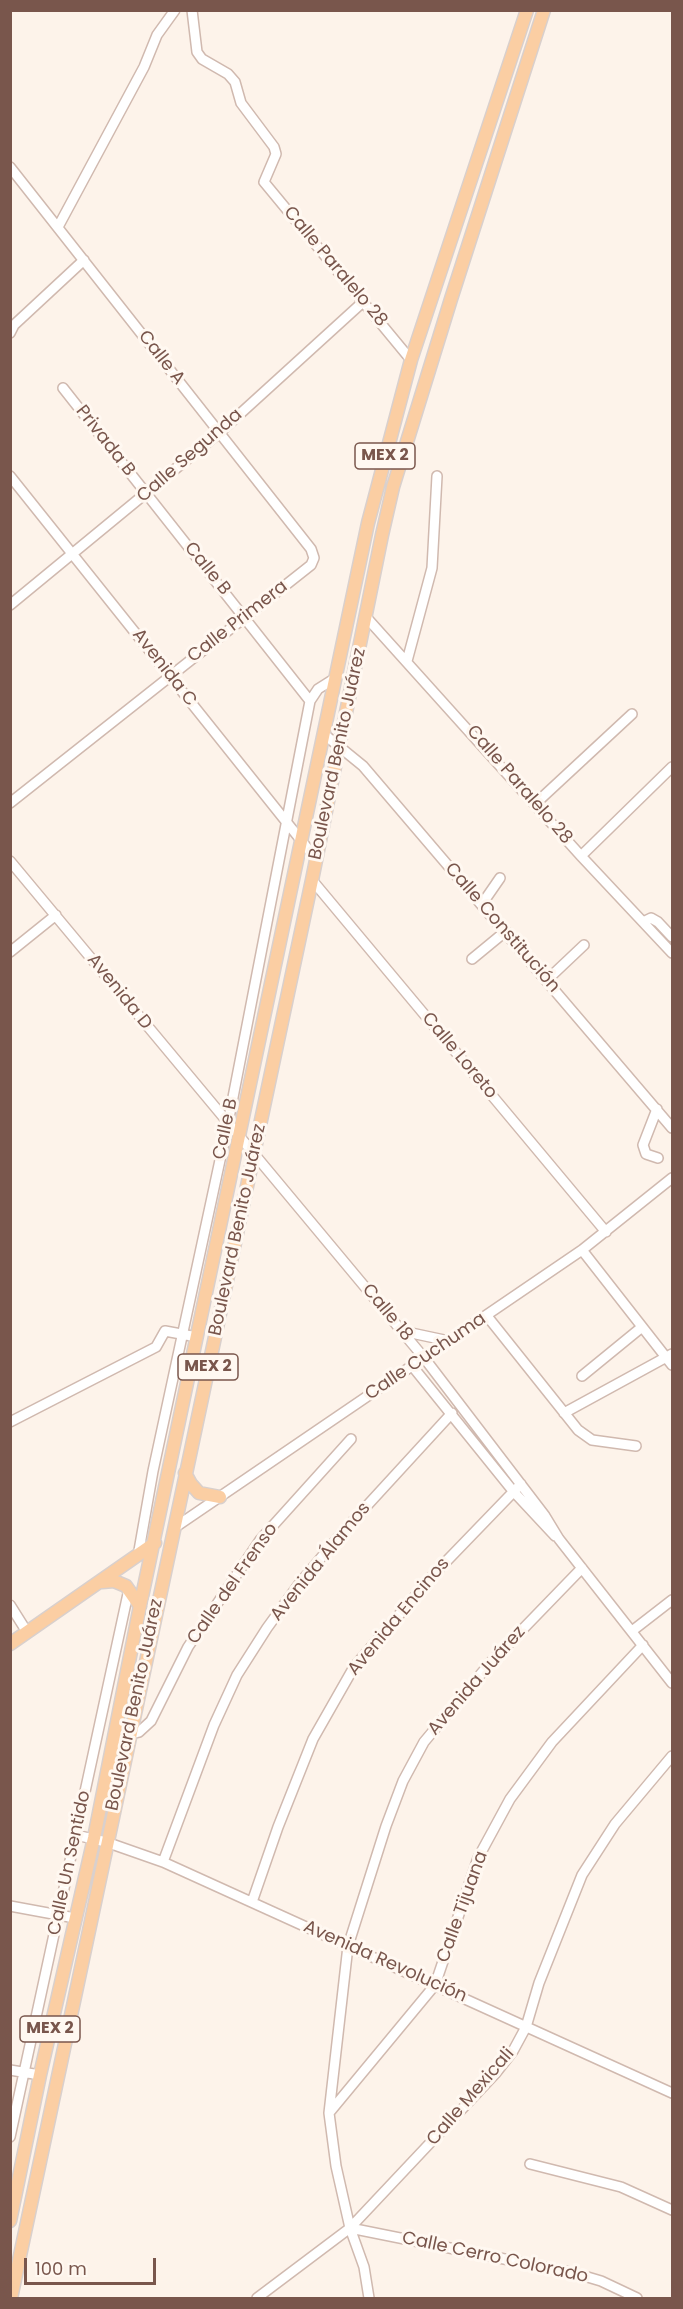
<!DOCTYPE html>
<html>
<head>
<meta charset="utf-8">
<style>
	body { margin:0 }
	#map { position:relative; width:683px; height:2309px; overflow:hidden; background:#fdf3ea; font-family:Poppins,sans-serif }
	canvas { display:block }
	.frame { position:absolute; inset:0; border:12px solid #79564c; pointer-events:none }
	.scale { position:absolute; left:24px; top:2258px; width:132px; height:27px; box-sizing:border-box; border:3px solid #79564c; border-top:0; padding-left:8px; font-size:18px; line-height:21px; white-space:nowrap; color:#79564c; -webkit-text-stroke:4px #fff8f1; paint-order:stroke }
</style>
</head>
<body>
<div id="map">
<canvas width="683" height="2309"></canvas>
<div class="frame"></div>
<div class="scale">100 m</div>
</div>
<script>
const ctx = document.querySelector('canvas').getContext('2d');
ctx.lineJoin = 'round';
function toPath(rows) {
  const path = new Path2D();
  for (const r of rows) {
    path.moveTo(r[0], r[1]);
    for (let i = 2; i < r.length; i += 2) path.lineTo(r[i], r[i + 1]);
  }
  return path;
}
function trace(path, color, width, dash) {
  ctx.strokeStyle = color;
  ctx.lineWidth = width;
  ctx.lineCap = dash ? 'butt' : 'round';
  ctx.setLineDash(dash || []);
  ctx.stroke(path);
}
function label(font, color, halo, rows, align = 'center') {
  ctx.font = font + ' Poppins,sans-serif';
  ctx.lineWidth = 6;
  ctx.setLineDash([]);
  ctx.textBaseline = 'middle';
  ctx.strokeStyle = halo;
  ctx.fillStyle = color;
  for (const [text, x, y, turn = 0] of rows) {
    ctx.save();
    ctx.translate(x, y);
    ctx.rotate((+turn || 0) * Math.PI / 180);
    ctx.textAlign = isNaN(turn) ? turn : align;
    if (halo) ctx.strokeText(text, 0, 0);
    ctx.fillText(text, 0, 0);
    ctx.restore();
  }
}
const minor = toPath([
	[192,10,197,52,202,59,228,74,235,82,241,103,274,147,276,154,264,182,411,360],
	[10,167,311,549,314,558,311,565,10,803],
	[58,227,144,67,157,35,175,10],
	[10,333,14,325,84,260],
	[63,388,310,701],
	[10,476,316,859],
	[10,605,219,433,364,301],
	[366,617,581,856,672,953],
	[407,661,432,568,437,476],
	[325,735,363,766,672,1128],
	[535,804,632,714],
	[581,856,672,767],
	[10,861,425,1359,545,1516,559,1539,672,1683],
	[312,880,606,1232],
	[482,904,500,878],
	[643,922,651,918,658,922,672,937],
	[10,952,56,915],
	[472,959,506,931],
	[547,980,584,945],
	[657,1109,643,1145,646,1154,658,1158],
	[582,1250,672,1365],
	[487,1316,578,1430,592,1440,636,1446],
	[402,1331,449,1341],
	[413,1367,513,1491,555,1536],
	[582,1376,642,1327],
	[564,1413,672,1354],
	[10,1422,156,1347,165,1331,197,1337],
	[174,1528,582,1250,672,1178],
	[138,1556,153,1471,228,1123,310,701,318,689,337,677],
	[10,1605,27,1632],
	[632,1631,672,1600],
	[129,1734,139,1732,151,1721,188,1647,260,1540,351,1439],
	[76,1835,106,1842,163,1862,672,2093],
	[163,1862,214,1725,237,1675,267,1628,299,1584,341,1534,452,1413],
	[252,1902,278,1827,313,1739,354,1667,436,1572,521,1484],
	[10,1906,75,1918],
	[10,2070,40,2075],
	[329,2113,435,1985,478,1858,510,1799,552,1742,643,1645],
	[10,2137,129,1589],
	[530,2164,621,2187,672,2210],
	[350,2228,574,2273,601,2281,637,2298],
	[257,2298,350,2228,495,2074,513,2051,526,2027,539,1983,582,1875,615,1824,672,1756],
	[369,2298,364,2267,350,2228,336,2166,329,2113,348,1946,386,1826,403,1781,424,1742,490,1663,582,1568]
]);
const major = toPath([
	[185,1473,191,1484,199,1493,220,1497],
	[102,1582,114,1581,126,1586,140,1606],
	[10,1644,155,1543],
	[10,2221,40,2075,94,1838,140,1606,368,523,411,360,527,10],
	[11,2298,312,880,382,535,393,487,451,299,544,10]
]);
trace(minor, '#d0b9af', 12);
trace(major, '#d9d0cd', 15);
trace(minor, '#fff', 9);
trace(major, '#fbcea3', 12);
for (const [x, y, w] of [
	[385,456,60],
	[208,1367,60],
	[50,2029,60]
]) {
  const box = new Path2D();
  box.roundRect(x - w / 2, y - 13, w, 26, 4.5);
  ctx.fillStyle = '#fff8f1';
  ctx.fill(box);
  trace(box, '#79564c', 1.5);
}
label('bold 16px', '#79564c', null, [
	["MEX 2",385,456],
	["MEX 2",208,1367],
	["MEX 2",50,2029]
]);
label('18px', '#79564c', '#fff8f1', [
	["Calle Paralelo 28",335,267,50],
	["Calle A",161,358,52],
	["Privada B",105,441,52],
	["Calle Segunda",190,456,-41],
	["Calle B",207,569,51],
	["Calle Primera",238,622,-38],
	["Avenida C",164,668,52],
	["Boulevard Benito Juárez",338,754,-78],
	["Calle Paralelo 28",519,785,49],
	["Calle Constitución",502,928,49],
	["Avenida D",119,992,51],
	["Calle Loreto",459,1056,50],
	["Calle B",226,1129,-78],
	["Boulevard Benito Juárez",238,1230,-78],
	["Calle 18",387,1313,50],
	["Calle Cuchuma",426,1357,-34],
	["Avenida Álamos",321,1562,-51],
	["Calle del Frenso",233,1584,-55],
	["Avenida Encinos",399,1617,-50],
	["Avenida Juárez",477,1681,-49],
	["Boulevard Benito Juárez",135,1705,-78],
	["Calle Un Sentido",70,1863,-78],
	["Calle Tijuana",463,1907,-70],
	["Avenida Revolución",385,1962,24],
	["Calle Mexicali",471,2097,-49],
	["Calle Cerro Colorado",495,2258,12]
]);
</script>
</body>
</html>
